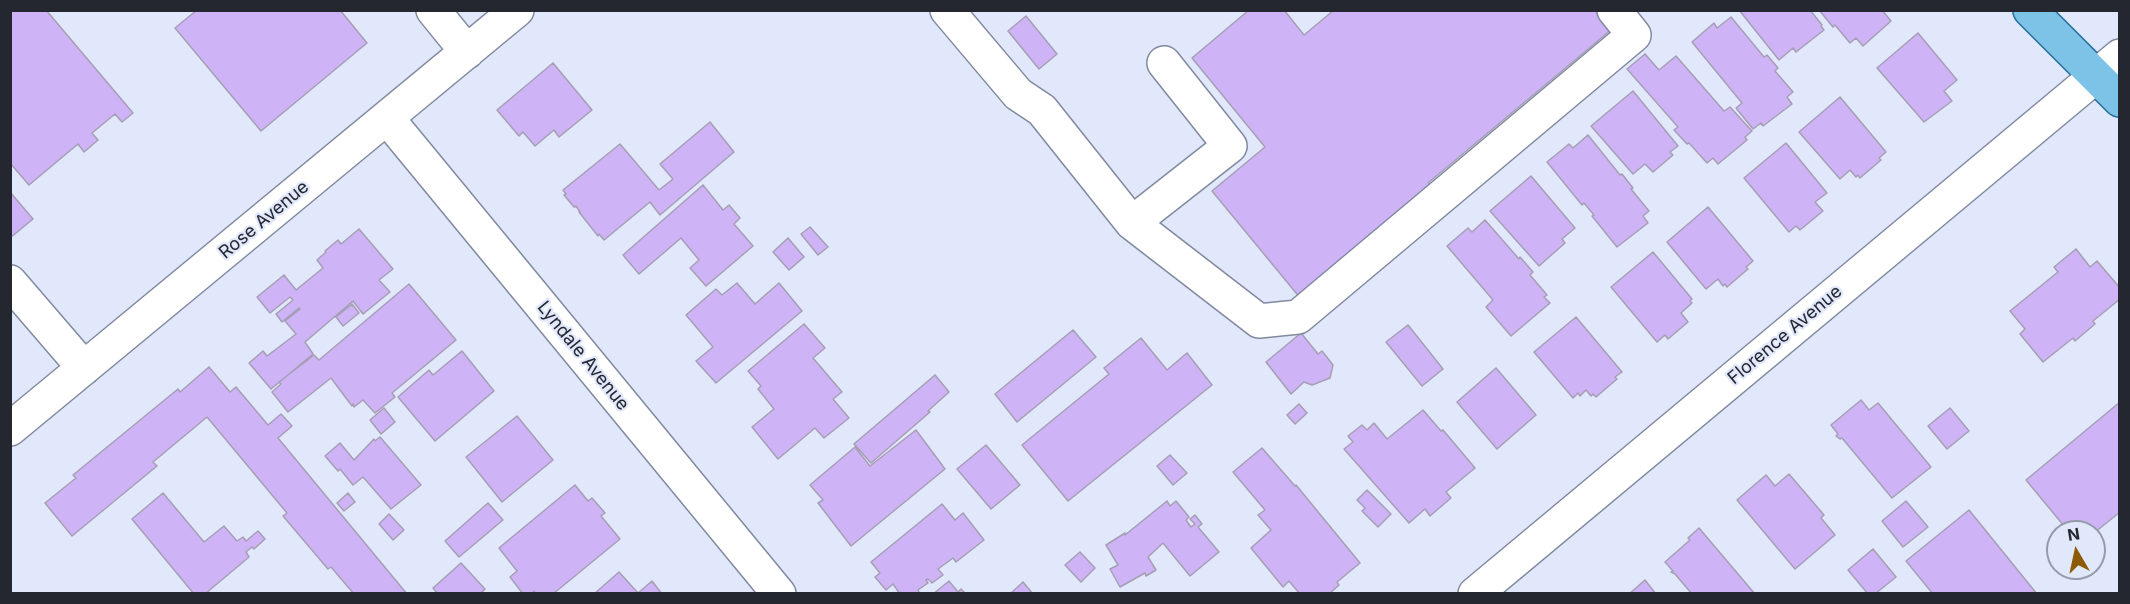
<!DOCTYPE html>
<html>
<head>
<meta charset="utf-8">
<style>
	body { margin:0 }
	#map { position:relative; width:2130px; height:604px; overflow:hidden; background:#e1e8fb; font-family:Inter,sans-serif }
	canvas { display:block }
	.frame { position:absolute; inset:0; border:12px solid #242730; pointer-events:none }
	.north { position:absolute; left:2046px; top:520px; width:60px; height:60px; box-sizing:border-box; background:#e1e8fb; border:2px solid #959baa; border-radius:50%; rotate:351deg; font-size:16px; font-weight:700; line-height:24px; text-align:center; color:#242730 }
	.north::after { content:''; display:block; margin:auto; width:21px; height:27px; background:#8d5b05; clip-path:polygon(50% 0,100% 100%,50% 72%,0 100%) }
</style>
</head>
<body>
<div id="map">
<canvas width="2130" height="604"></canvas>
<div class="frame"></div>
<div class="north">N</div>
</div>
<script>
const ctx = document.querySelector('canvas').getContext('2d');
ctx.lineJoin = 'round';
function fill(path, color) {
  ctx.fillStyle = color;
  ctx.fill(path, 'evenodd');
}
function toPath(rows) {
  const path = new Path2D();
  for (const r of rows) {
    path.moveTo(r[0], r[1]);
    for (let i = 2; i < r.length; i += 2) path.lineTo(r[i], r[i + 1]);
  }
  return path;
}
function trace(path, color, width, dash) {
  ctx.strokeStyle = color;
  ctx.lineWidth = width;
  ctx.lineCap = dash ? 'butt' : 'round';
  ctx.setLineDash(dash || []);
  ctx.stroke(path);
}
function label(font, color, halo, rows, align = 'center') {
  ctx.font = font + ' Inter,sans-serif';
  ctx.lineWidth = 4.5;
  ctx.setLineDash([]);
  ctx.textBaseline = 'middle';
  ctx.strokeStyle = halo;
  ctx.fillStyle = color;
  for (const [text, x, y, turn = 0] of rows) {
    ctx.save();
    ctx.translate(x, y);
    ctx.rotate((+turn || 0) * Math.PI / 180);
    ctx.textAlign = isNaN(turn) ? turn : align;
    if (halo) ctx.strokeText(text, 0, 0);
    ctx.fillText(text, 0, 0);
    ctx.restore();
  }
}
const building = toPath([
	[10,10,46,10,133,113,122,122,115,114,92,133,98,140,84,152,78,144,29,185,10,163,10,10],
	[197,10,340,10,367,43,261,131,175,28,197,10],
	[1249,10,1284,10,1304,35,1334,10,1596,10,1612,29,1428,183,1433,189,1301,299,1212,191,1265,147,1192,58,1249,10],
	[1739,10,1810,10,1822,25,1821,26,1824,30,1796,52,1793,48,1779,60,1739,10],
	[1819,10,1882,10,1891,21,1863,46,1856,38,1850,43,1835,25,1833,27,1819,10],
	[1026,16,1057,54,1039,69,1008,31,1026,16],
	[1731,17,1764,57,1767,55,1778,68,1775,71,1793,92,1787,97,1792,104,1763,126,1761,123,1753,129,1736,108,1742,103,1692,42,1714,23,1717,28,1731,17],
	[1918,33,1957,80,1944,91,1952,101,1924,122,1877,68,1918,33],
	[1645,54,1659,70,1676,56,1724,111,1730,107,1752,131,1745,137,1747,140,1718,164,1713,158,1707,163,1689,143,1687,144,1674,130,1678,127,1627,69,1645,54],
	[553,63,592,110,559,137,554,130,535,146,523,132,519,136,497,110,553,63],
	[1633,91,1678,146,1670,152,1673,155,1653,172,1645,164,1633,174,1591,126,1633,91],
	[1840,97,1886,152,1879,158,1881,160,1860,178,1858,175,1856,177,1850,170,1840,179,1799,132,1840,97],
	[710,122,734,152,660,215,650,202,604,240,599,234,598,236,579,212,580,212,576,206,574,207,564,195,566,194,563,190,620,144,659,190,673,179,660,164,710,122],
	[1588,135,1620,175,1622,174,1633,188,1631,189,1649,211,1643,216,1648,223,1617,247,1592,216,1594,215,1584,203,1582,205,1547,162,1569,144,1573,148,1588,135],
	[1786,143,1827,193,1815,202,1823,211,1800,230,1796,226,1789,232,1744,178,1786,143],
	[1531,176,1575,228,1562,239,1565,243,1539,266,1490,211,1531,176],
	[703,185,723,210,729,205,740,218,734,224,753,246,706,286,690,268,699,260,681,238,639,274,623,255,703,185],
	[10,192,33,219,10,238,10,192],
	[1708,207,1753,261,1746,267,1748,269,1727,287,1725,284,1723,286,1718,279,1706,289,1667,242,1708,207],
	[1485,220,1519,259,1520,257,1533,272,1530,275,1547,295,1544,297,1550,303,1511,336,1486,307,1493,300,1447,246,1468,228,1472,232,1485,220],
	[810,227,828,247,818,255,801,234,810,227],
	[359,229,393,269,379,280,390,292,363,314,353,301,305,342,313,354,271,389,249,363,263,351,267,356,296,334,285,321,300,309,299,308,282,322,276,314,293,300,290,297,270,313,257,297,284,275,296,290,323,268,317,260,326,252,325,251,338,240,341,244,359,229],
	[788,238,804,257,789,270,773,252,788,238],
	[2076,249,2090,267,2097,261,2120,288,2120,299,2093,321,2095,324,2075,341,2073,338,2043,362,2020,334,2025,329,2010,311,2058,272,2054,267,2076,249],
	[1653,252,1692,299,1690,301,1692,303,1681,313,1688,322,1668,339,1665,335,1657,342,1611,287,1653,252],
	[737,283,755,304,779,283,802,311,716,383,696,361,713,347,686,315,716,289,722,295,737,283],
	[409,284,456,340,392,393,395,397,375,413,363,400,354,407,353,404,352,406,331,378,288,412,272,392,281,384,279,382,314,355,319,360,409,284],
	[352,304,359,313,343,326,336,317,352,304],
	[1576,317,1622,372,1615,377,1617,379,1596,397,1593,394,1591,396,1586,390,1580,396,1578,393,1573,398,1534,352,1576,317],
	[804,324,825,348,813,358,842,392,833,399,849,418,824,438,815,428,778,459,752,427,774,409,758,389,761,386,748,371,804,324],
	[1408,325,1443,369,1422,386,1386,342,1408,325],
	[1073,330,1096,357,1017,422,995,394,1073,330],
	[1301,333,1318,354,1322,351,1333,365,1330,378,1312,385,1304,382,1291,394,1266,362,1301,333],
	[1141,338,1167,370,1187,353,1212,385,1068,501,1022,445,1109,374,1104,368,1141,338],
	[462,351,494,391,435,441,398,397,429,370,433,375,462,351],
	[209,367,230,392,236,387,268,425,281,414,292,426,278,438,407,594,354,594,331,567,328,569,283,516,287,513,207,417,153,462,157,466,72,536,45,503,76,478,73,475,178,389,180,392,209,367],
	[1496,368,1536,415,1497,449,1457,402,1496,368],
	[935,375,949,392,928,411,930,412,871,463,854,444,935,375],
	[1861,400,1869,410,1878,403,1931,467,1892,498,1842,438,1840,439,1836,436,1838,434,1831,425,1861,400],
	[2120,402,2120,512,2094,533,2080,532,2078,529,2074,532,2069,532,2026,480,2120,402],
	[1299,404,1307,413,1295,424,1287,415,1299,404],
	[384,408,395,422,381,434,370,420,384,408],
	[1950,408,1969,431,1947,449,1928,426,1950,408],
	[1423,410,1441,431,1443,430,1475,468,1446,492,1451,498,1430,516,1425,509,1409,523,1344,449,1353,442,1348,436,1362,425,1367,430,1374,423,1387,439,1423,410],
	[517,416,553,460,502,502,466,457,517,416],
	[916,430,945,469,851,546,818,503,823,500,810,485,855,447,870,466,916,430],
	[380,437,421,485,391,509,363,477,353,485,340,469,338,471,325,456,340,443,354,460,374,439,375,441,380,437],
	[986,445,1020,485,991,509,957,469,986,445],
	[1262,448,1295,486,1296,485,1360,563,1337,582,1339,585,1329,594,1300,594,1289,581,1283,587,1251,548,1271,530,1258,515,1265,510,1233,472,1262,448],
	[1170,455,1187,473,1173,485,1157,466,1170,455],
	[1789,474,1824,515,1821,518,1835,535,1795,569,1737,500,1766,475,1775,486,1789,474],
	[575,485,588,501,592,498,605,513,601,516,620,539,553,594,536,594,534,591,531,594,523,594,510,577,517,571,499,548,575,485],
	[1367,490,1391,514,1378,527,1362,511,1365,508,1357,500,1367,490],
	[163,493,204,542,224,526,237,541,243,537,246,541,258,531,265,539,254,549,252,547,246,552,249,557,205,594,194,594,132,519,163,493],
	[348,493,355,502,344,511,337,503,348,493],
	[1167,501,1170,506,1176,501,1189,517,1186,520,1191,527,1195,524,1190,519,1195,515,1202,524,1198,527,1219,552,1190,576,1163,543,1148,557,1156,570,1146,576,1145,573,1120,587,1110,569,1118,565,1106,545,1125,533,1125,535,1167,501],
	[1906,501,1928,527,1903,547,1882,521,1906,501],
	[488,503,503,520,459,557,445,541,488,503],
	[942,504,955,520,963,513,984,540,956,562,953,558,938,569,943,575,932,583,928,579,926,580,928,583,918,590,920,594,900,594,893,584,886,590,875,577,880,573,871,562,942,504],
	[1969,510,2037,594,1933,594,1906,561,1969,510],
	[389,514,404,530,393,540,379,524,389,514],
	[1699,528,1755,594,1692,594,1675,574,1671,572,1673,571,1665,562,1690,540,1688,538,1699,528],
	[1873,549,1896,577,1875,594,1868,594,1848,570,1873,549],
	[1080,552,1095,568,1081,582,1065,565,1080,552],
	[461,563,485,589,480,594,438,594,433,588,461,563],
	[619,572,638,593,652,581,662,594,594,594,619,572],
	[1645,580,1656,594,1629,594,1645,580],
	[949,581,958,592,961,589,966,594,933,594,949,581],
	[1023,582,1033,594,1010,594,1023,582]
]);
fill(building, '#ceb4f6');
trace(building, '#a69eb4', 1.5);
const minor = toPath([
	[433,10,467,52],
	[947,10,1018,94,1042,110,1132,223],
	[1164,63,1230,146,1132,223,1259,321,1298,317,1634,35,1614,10],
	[387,118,779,594],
	[10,282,84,368],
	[10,429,517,10],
	[1475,594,2120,56]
]);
const major = toPath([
	[2030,10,2120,100]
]);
trace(minor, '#81899e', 36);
trace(major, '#25729d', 36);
trace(minor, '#fff', 33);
trace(major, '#7dc2e7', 33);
label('18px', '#242730', '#e1e8fb', [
	["Rose Avenue",264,220,-40],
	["Florence Avenue",1785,335,-40],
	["Lyndale Avenue",583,356,51]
]);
</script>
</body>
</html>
